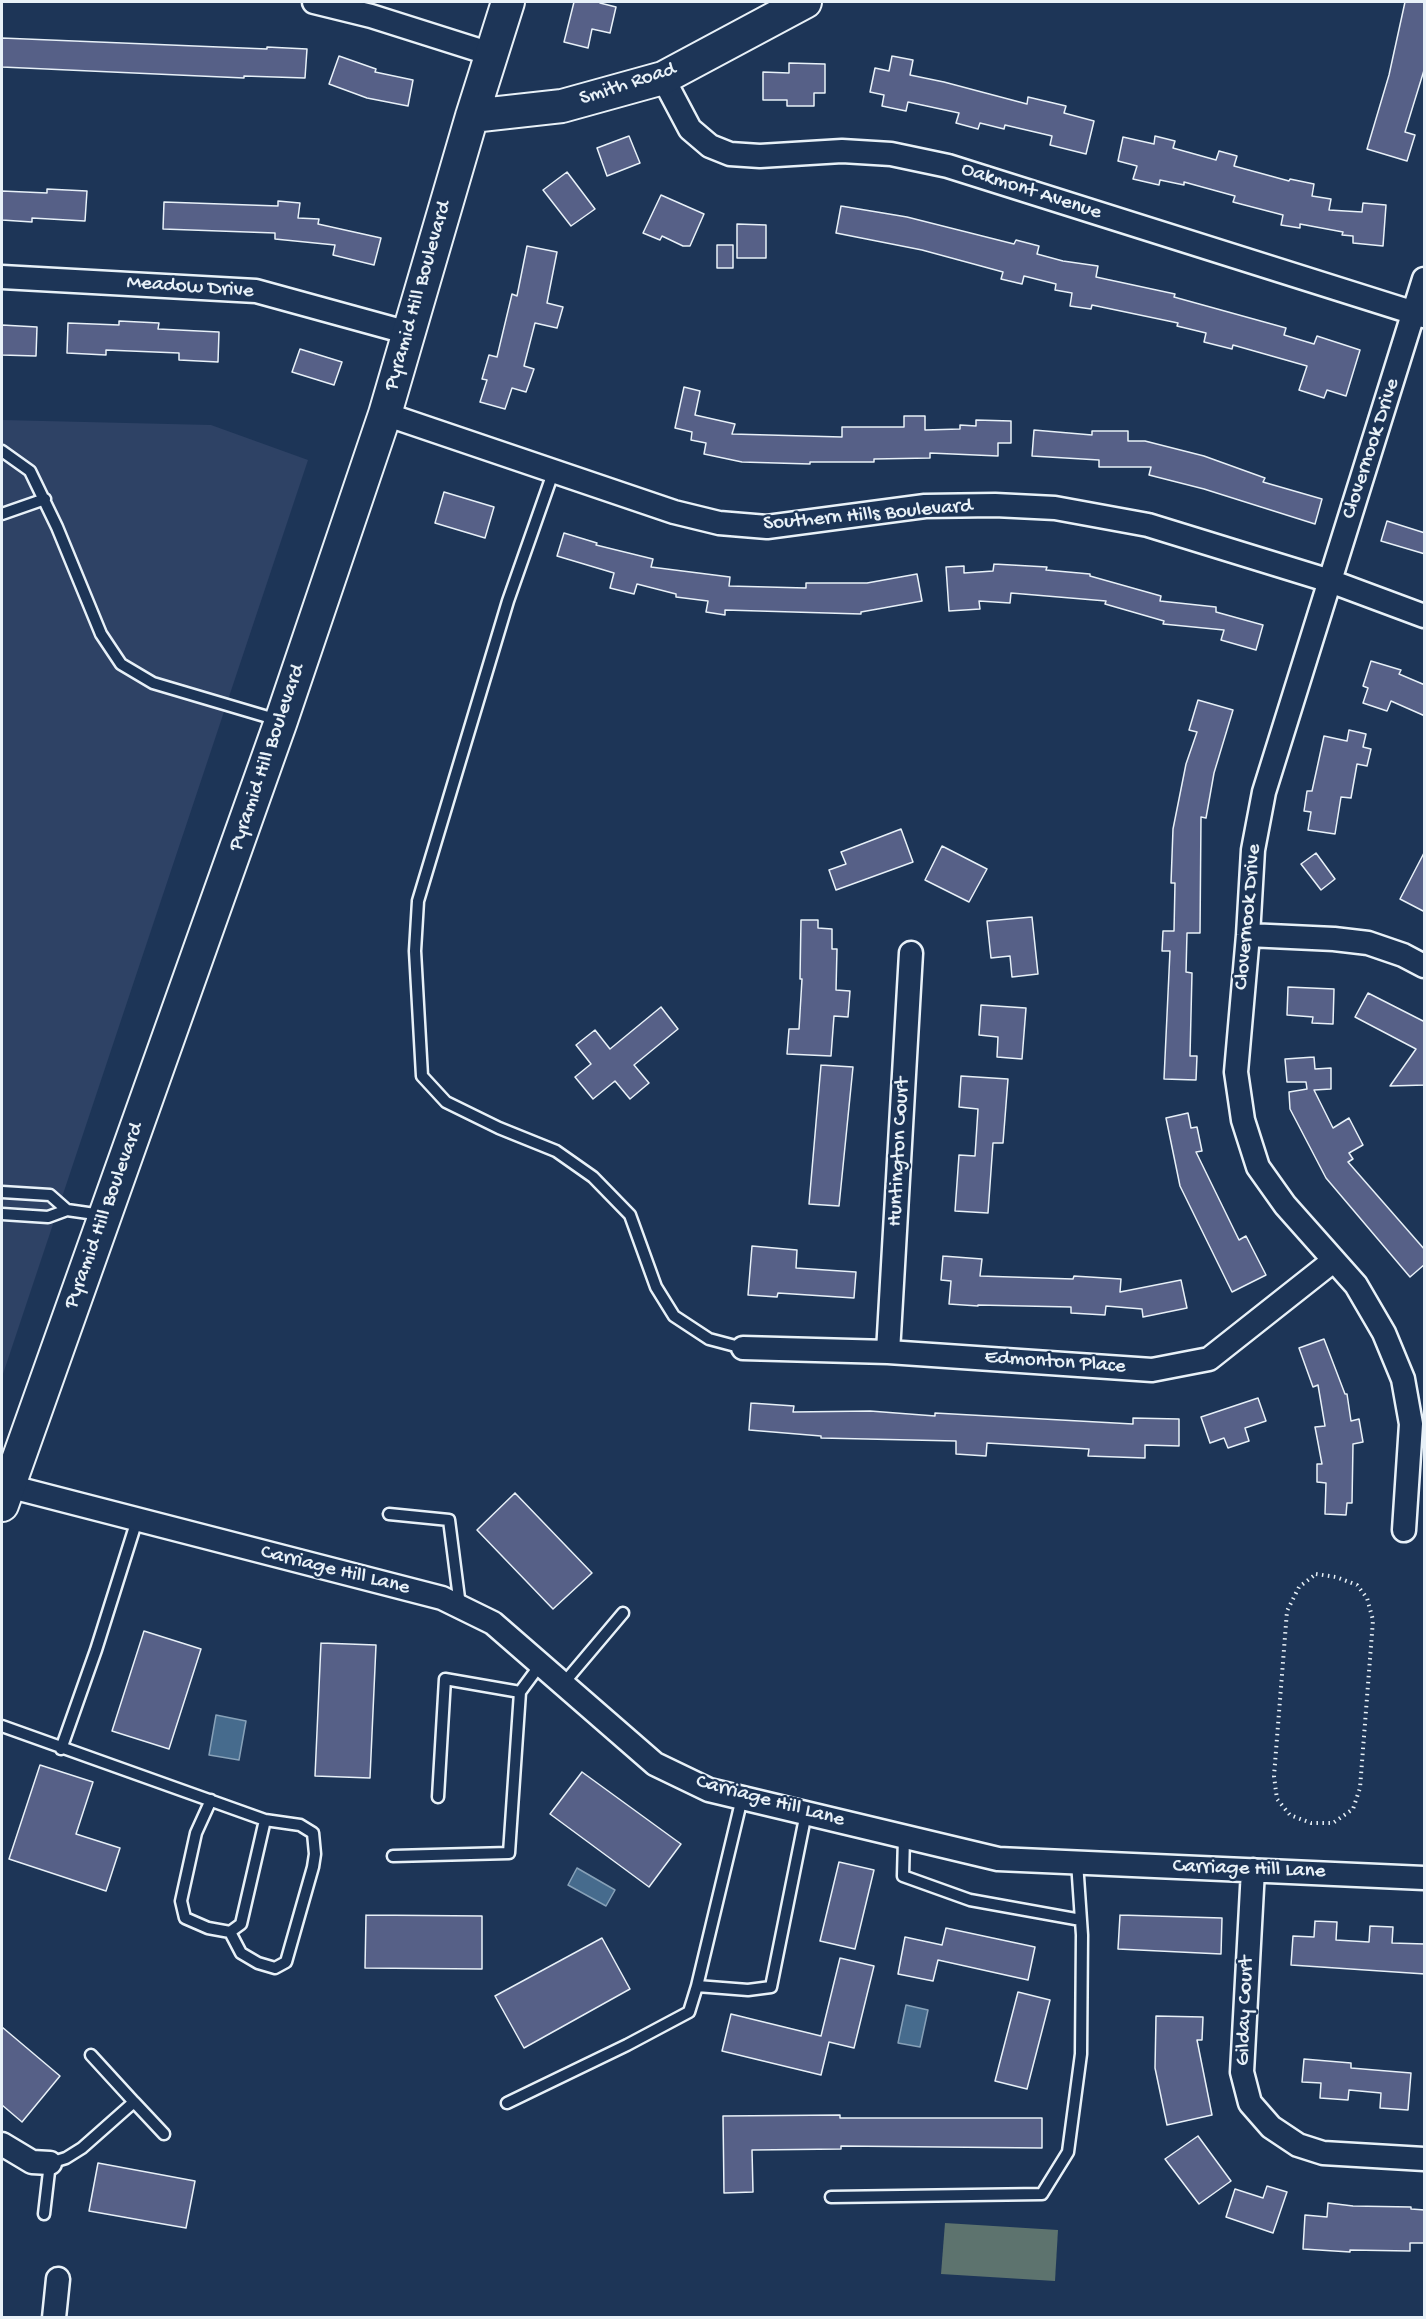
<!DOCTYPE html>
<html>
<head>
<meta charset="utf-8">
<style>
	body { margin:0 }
	#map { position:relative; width:1426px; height:2319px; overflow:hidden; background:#1d3557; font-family:"Gochi Hand",sans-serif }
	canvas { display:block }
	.frame { position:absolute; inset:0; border:3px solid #e8f1f8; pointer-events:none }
</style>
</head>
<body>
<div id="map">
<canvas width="1426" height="2319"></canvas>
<div class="frame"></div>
</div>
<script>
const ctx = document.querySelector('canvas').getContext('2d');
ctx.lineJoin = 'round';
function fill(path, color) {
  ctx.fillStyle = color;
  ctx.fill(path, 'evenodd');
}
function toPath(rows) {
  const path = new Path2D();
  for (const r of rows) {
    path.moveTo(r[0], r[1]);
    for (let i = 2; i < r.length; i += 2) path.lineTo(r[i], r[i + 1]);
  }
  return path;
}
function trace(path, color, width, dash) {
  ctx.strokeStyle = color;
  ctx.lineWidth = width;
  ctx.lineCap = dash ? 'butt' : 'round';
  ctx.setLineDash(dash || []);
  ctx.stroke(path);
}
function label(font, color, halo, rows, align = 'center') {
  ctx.font = font + ' "Gochi Hand",sans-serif';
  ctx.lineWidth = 4.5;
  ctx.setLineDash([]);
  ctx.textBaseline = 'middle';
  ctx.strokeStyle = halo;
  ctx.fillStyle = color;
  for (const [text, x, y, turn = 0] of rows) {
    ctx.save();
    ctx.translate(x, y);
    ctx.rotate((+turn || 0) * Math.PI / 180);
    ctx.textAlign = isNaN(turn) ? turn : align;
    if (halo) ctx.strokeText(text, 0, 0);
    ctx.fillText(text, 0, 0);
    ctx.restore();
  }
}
fill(toPath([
	[2,420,211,425,308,460,2,1377]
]), '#2e4265');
fill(toPath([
	[945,2223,1058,2230,1055,2281,941,2274]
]), '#5d736e');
const water = toPath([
	[216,1715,246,1721,239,1760,209,1755,216,1715],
	[577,1868,615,1890,606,1906,568,1885,577,1868],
	[906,2005,928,2010,920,2047,898,2043,906,2005]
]);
fill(water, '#466b8d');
trace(water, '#87a1b8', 1.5);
const building = toPath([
	[574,2,601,2,600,3,616,7,610,33,592,29,588,48,564,42,574,2],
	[1405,2,1425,2,1425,67,1405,132,1415,135,1407,161,1367,149,1389,75,1405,2],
	[2,38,267,49,267,47,307,49,305,78,244,76,244,78,2,67,2,38],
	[339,56,376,69,375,72,413,80,408,106,367,98,329,84,339,56],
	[892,56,913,60,910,75,944,82,1027,104,1028,97,1066,106,1064,113,1094,121,1086,154,1050,145,1052,136,1005,125,1004,129,980,123,978,129,956,123,959,113,908,102,906,111,882,106,884,95,870,92,875,68,889,71,892,56],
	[789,63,825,64,825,93,814,93,814,106,787,106,787,100,763,100,763,72,789,73,789,63],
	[629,136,640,163,607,176,597,148,629,136],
	[1155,136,1175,141,1173,148,1216,160,1219,151,1237,156,1234,166,1289,181,1290,179,1314,184,1312,196,1331,199,1329,210,1362,212,1363,203,1386,205,1383,246,1353,243,1353,236,1342,235,1343,232,1300,224,1300,228,1281,225,1283,215,1233,202,1235,196,1184,182,1184,185,1160,180,1159,185,1133,179,1137,166,1118,161,1123,137,1154,144,1155,136],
	[567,172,595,209,571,226,543,190,567,172],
	[47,189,87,191,85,221,32,218,32,222,2,220,2,191,47,193,47,189],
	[661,195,704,214,690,246,683,246,662,236,660,240,643,233,661,195],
	[278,201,300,203,298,218,319,219,318,224,381,238,374,265,333,255,335,245,275,239,275,233,163,229,164,202,278,206,278,201],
	[841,206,907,217,1014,244,1016,240,1039,246,1037,254,1063,261,1098,266,1096,277,1175,294,1174,297,1286,328,1284,335,1314,344,1317,336,1360,350,1346,396,1327,390,1324,398,1299,390,1307,366,1233,345,1232,349,1204,342,1206,333,1177,326,1178,323,1092,305,1091,309,1070,306,1072,293,1055,290,1056,284,1024,276,1022,284,1001,279,1003,272,922,250,836,233,841,206],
	[737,224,766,225,766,258,737,258,737,224],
	[717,245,733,245,733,268,717,268,717,245],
	[527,246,557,252,547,303,563,307,557,328,535,323,524,366,534,369,526,392,512,388,505,409,480,402,487,380,482,379,489,355,497,357,512,294,517,296,527,246],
	[119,321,159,323,158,329,219,332,218,362,179,360,179,353,106,350,106,355,67,353,68,323,119,325,119,321],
	[2,325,37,327,36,356,2,355,2,325],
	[300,349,342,362,334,385,292,372,300,349],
	[684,387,700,391,695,415,735,424,732,434,842,437,842,427,904,427,904,416,925,416,925,430,960,429,960,425,976,426,976,420,1011,421,1011,443,998,443,998,456,930,453,930,458,874,459,874,462,810,462,810,464,742,462,704,454,706,443,691,440,692,432,675,428,684,387],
	[1034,430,1092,435,1092,431,1128,431,1128,441,1145,441,1204,456,1265,478,1263,482,1322,499,1315,524,1204,489,1149,475,1151,467,1099,467,1099,460,1032,456,1034,430],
	[444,492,494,507,485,538,435,523,444,492],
	[1387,521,1425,533,1425,554,1381,541,1387,521],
	[564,533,597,543,596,545,653,559,651,567,730,577,729,586,806,588,806,583,867,583,917,574,922,601,861,612,861,614,725,610,725,615,706,612,708,601,676,597,676,594,637,584,634,594,610,588,614,573,557,556,564,533],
	[994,564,1047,567,1046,570,1090,574,1090,576,1161,596,1160,601,1216,607,1216,612,1263,625,1256,650,1221,640,1224,630,1163,624,1164,621,1105,604,1106,601,1011,593,1010,603,979,601,980,609,949,611,946,567,964,566,964,573,993,571,994,564],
	[1371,661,1401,670,1399,674,1425,685,1425,716,1391,701,1387,711,1363,703,1368,688,1363,686,1371,661],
	[1198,700,1233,710,1214,773,1206,818,1201,817,1200,933,1187,933,1186,972,1192,973,1190,1056,1197,1056,1196,1080,1164,1079,1170,951,1162,951,1163,931,1174,931,1175,883,1171,883,1173,829,1186,764,1197,732,1189,730,1198,700],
	[1349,730,1366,734,1363,747,1371,749,1367,766,1357,764,1351,798,1341,797,1335,834,1308,830,1311,812,1304,811,1307,791,1312,791,1324,736,1347,741,1349,730],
	[901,829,913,862,836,890,829,870,846,864,841,852,901,829],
	[942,846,987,869,969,902,925,880,942,846],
	[1425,851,1425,912,1400,899,1425,851],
	[1316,853,1335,879,1321,890,1301,864,1316,853],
	[1032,917,1038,974,1012,977,1010,956,991,958,987,921,1032,917],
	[801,920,818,920,818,928,832,929,832,949,837,949,836,990,850,991,848,1017,834,1016,831,1056,787,1054,789,1029,799,1029,802,979,800,979,801,920],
	[1288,987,1334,989,1333,1024,1312,1023,1313,1017,1287,1015,1288,987],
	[1368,993,1425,1022,1425,1085,1390,1086,1416,1049,1355,1017,1368,993],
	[981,1005,1026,1008,1022,1059,997,1057,998,1037,979,1035,981,1005],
	[661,1007,678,1029,634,1065,649,1083,630,1099,615,1081,593,1099,575,1077,591,1064,576,1045,595,1030,610,1049,661,1007],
	[1314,1057,1315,1069,1331,1068,1331,1089,1314,1090,1333,1128,1349,1118,1363,1145,1349,1153,1353,1159,1348,1162,1425,1250,1425,1264,1410,1277,1326,1178,1290,1109,1289,1092,1307,1089,1306,1082,1287,1082,1285,1059,1314,1057],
	[821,1065,853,1067,839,1206,809,1204,821,1065],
	[961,1076,1008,1079,1003,1143,993,1143,988,1213,955,1211,959,1155,975,1156,978,1109,959,1107,961,1076],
	[1188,1113,1191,1128,1197,1127,1202,1151,1196,1152,1239,1240,1246,1236,1266,1275,1232,1292,1180,1186,1166,1118,1188,1113],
	[752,1246,797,1250,796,1268,856,1272,854,1298,778,1293,777,1297,748,1295,752,1246],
	[943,1256,982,1259,980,1276,1073,1279,1074,1276,1121,1279,1120,1292,1181,1280,1187,1308,1143,1317,1142,1309,1106,1306,1105,1315,1071,1313,1071,1307,978,1305,978,1306,949,1304,951,1281,941,1280,943,1256],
	[1324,1339,1345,1394,1347,1394,1351,1421,1359,1419,1363,1442,1353,1444,1352,1503,1347,1503,1346,1515,1325,1514,1326,1483,1317,1482,1317,1464,1322,1464,1315,1427,1325,1426,1318,1385,1313,1387,1299,1348,1324,1339],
	[1258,1398,1266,1421,1245,1428,1249,1441,1228,1448,1224,1438,1210,1443,1201,1417,1258,1398],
	[751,1403,794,1406,793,1412,870,1411,935,1416,935,1413,1133,1424,1133,1418,1179,1419,1179,1446,1145,1445,1145,1458,1088,1456,1089,1449,987,1443,986,1456,956,1454,956,1441,821,1438,821,1436,749,1430,751,1403],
	[515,1493,592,1573,553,1609,477,1530,515,1493],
	[144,1631,201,1649,169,1749,112,1731,144,1631],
	[321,1643,376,1645,370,1778,315,1776,321,1643],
	[40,1765,93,1782,76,1834,120,1848,106,1891,9,1859,40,1765],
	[582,1772,681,1844,649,1887,550,1814,582,1772],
	[839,1862,874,1870,855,1949,820,1941,839,1862],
	[366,1915,482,1916,482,1969,365,1968,366,1915],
	[1120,1915,1222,1918,1221,1954,1118,1949,1120,1915],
	[1315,1921,1337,1922,1336,1940,1369,1942,1370,1926,1393,1927,1392,1943,1425,1944,1425,1974,1291,1965,1293,1936,1314,1937,1315,1921],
	[946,1928,1035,1947,1028,1980,938,1960,933,1981,898,1974,905,1937,942,1945,946,1928],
	[602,1938,630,1989,524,2048,495,1996,602,1938],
	[840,1958,874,1966,854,2048,829,2042,821,2075,722,2051,731,2014,821,2036,840,1958],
	[1018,1992,1050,2000,1027,2089,995,2081,1018,1992],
	[1156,2016,1203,2017,1202,2040,1197,2040,1212,2115,1167,2125,1155,2068,1156,2016],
	[2,2027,60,2076,22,2122,2,2105,2,2027],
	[1304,2059,1351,2063,1351,2068,1411,2073,1408,2110,1380,2108,1381,2093,1349,2090,1348,2100,1320,2098,1321,2083,1302,2082,1304,2059],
	[840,2115,840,2118,1042,2118,1042,2148,841,2146,841,2149,752,2150,753,2192,724,2193,723,2116,840,2115],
	[1198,2136,1231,2181,1199,2204,1165,2159,1198,2136],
	[98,2163,195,2181,186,2228,89,2211,98,2163],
	[1267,2186,1287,2192,1273,2233,1226,2217,1235,2189,1263,2198,1267,2186],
	[1328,2203,1353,2206,1411,2207,1411,2209,1425,2210,1425,2243,1410,2243,1410,2251,1350,2250,1350,2252,1303,2249,1305,2215,1327,2217,1328,2203]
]);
fill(building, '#566087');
trace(building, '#e8f1f8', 1.5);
const lane = toPath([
	[2,451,30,471,57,527,101,634,121,664,153,683,278,720],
	[554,470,508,601,418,901,415,951,422,1076,446,1102,499,1128,556,1151,593,1177,630,1215,656,1287,674,1316,709,1339,743,1348],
	[2,514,45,499],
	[2,1192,50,1195,67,1210,48,1217,2,1214],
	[67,1210,102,1215],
	[389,1514,449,1520,460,1606],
	[563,1684,623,1613],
	[2,1726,265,1820,300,1825,313,1833,315,1854,313,1867,286,1962,275,1968,258,1963,241,1953,230,1932],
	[61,1749,96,1650,137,1520],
	[438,1797,445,1679,520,1692],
	[742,1798,697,1986,748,1990,771,1987,806,1813],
	[211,1800,196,1833,181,1901,185,1918,208,1928,230,1932,241,1924,265,1820],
	[904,1837,903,1876,970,1900,1081,1920],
	[393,1856,509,1853,520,1692,540,1665],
	[91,2055,134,2102],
	[507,2103,627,2045,689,2012,697,1986],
	[831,2197,1042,2194,1068,2152,1081,2054,1082,1935,1077,1862],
	[44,2214,50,2163,66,2158,82,2148,134,2102,164,2134]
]);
const street = toPath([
	[314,2,371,16,491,54],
	[663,78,690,129,710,146,730,154,760,156,842,151,891,154,948,166,1424,316],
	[2,277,256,291,409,333],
	[385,414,674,512,719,523,767,527,925,506,995,505,1055,508,1148,525,1330,581,1424,616],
	[1248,935,1334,939,1368,943,1403,955,1424,966],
	[743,1348,888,1352,1152,1370,1209,1359,1333,1261],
	[888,1352,911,953],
	[8,1486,442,1598,493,1623,655,1764,709,1790,998,1859,1424,1878],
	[1404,1530,1411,1424,1403,1379,1384,1333,1356,1285,1285,1205,1258,1167,1243,1120,1236,1072,1248,935,1253,850,1264,792,1424,279],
	[1253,1870,1242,2072,1250,2103,1271,2127,1298,2145,1323,2153,1424,2159],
	[2,2144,32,2162,50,2163],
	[54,2318,58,2279]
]);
const secondary = toPath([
	[472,116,562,106,663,78,805,2],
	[2,1505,281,721,385,414,472,116,508,2]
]);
trace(lane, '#e8f1f8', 15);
trace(street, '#e8f1f8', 27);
trace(secondary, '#e8f1f8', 36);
trace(toPath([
	[1316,1574,1336,1577,1357,1585,1367,1598,1373,1620,1360,1788,1353,1809,1333,1823,1311,1823,1290,1815,1277,1799,1274,1776,1287,1611,1299,1587,1316,1574]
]), '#e8f1f8', 4, [1.5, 4.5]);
trace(lane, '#1d3557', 10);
trace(street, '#1d3557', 22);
trace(secondary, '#1d3557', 32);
label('21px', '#e8f1f8', '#1d3557', [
	["Smith Road",628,85,-18],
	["Oakmont Avenue",1031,192,18],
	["Meadow Drive",190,288,4],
	["Pyramid Hill Boulevard",419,296,-74],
	["Clovernook Drive",1372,449,-72],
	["Southern Hills Boulevard",868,516,-5],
	["Pyramid Hill Boulevard",268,758,-71],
	["Clovernook Drive",1249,917,-85],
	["Huntington Court",900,1152,-87],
	["Pyramid Hill Boulevard",105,1216,-70],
	["Edmonton Place",1055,1363,4],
	["Carriage Hill Lane",335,1571,14],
	["Carriage Hill Lane",770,1802,15],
	["Carriage Hill Lane",1249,1870,2],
	["Gilday Court",1246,2011,-88]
]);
</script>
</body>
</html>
